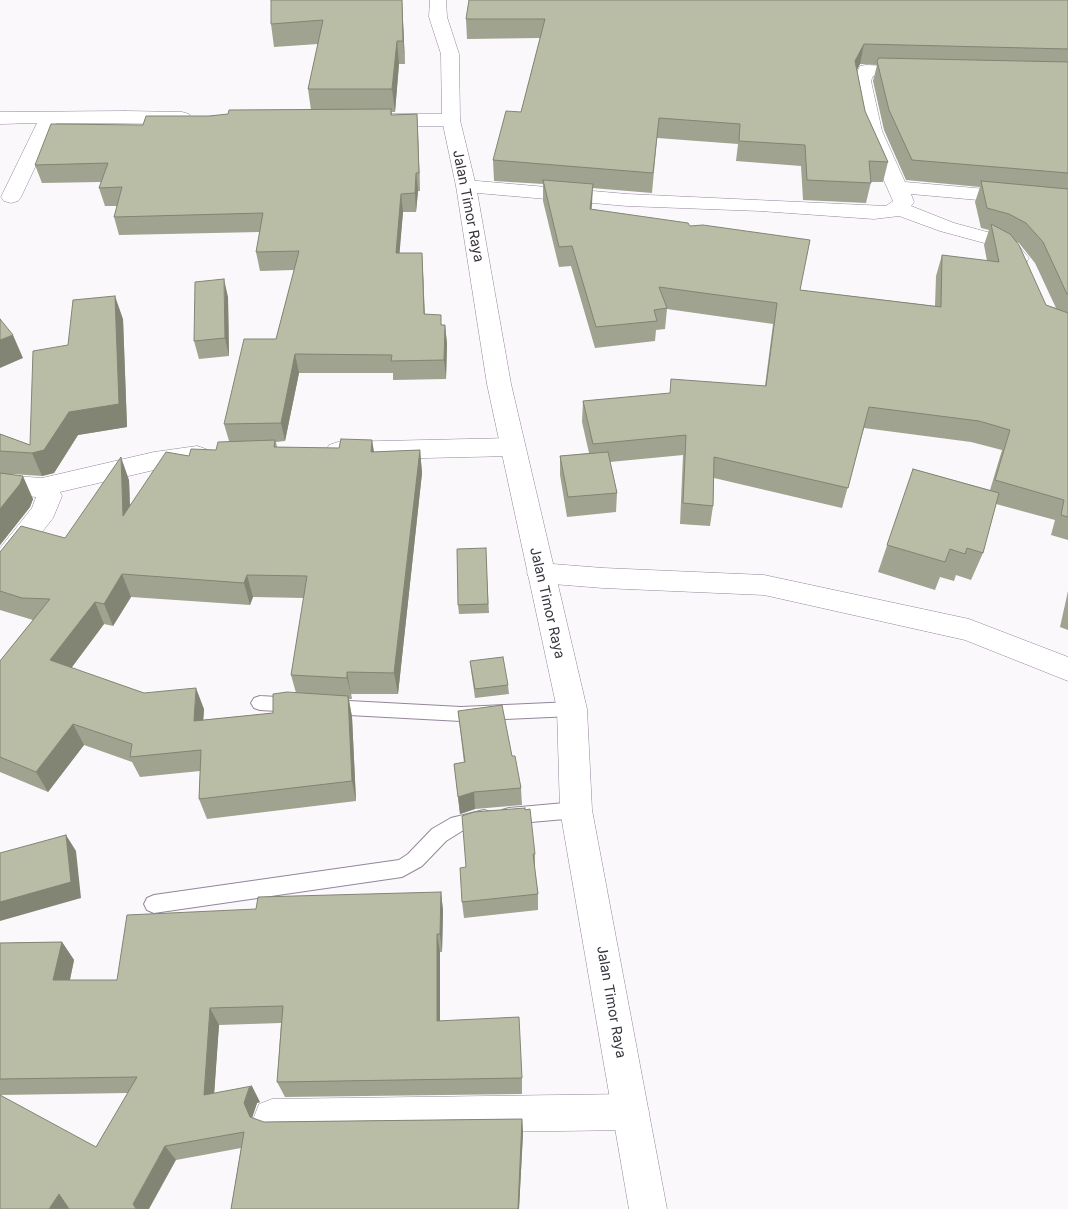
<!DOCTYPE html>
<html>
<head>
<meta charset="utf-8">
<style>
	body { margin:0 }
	canvas { display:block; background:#fbf8fc }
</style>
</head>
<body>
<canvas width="1068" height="1209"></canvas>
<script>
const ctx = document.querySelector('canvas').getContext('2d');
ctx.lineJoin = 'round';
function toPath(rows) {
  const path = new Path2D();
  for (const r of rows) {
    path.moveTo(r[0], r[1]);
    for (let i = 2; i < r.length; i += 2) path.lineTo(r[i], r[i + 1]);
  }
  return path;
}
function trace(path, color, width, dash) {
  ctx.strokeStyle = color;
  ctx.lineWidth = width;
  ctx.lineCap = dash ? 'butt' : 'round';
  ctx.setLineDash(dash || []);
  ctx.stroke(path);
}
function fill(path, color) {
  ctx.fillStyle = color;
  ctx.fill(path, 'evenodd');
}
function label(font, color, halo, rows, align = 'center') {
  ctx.font = font + ' Inter,sans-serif';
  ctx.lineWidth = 4;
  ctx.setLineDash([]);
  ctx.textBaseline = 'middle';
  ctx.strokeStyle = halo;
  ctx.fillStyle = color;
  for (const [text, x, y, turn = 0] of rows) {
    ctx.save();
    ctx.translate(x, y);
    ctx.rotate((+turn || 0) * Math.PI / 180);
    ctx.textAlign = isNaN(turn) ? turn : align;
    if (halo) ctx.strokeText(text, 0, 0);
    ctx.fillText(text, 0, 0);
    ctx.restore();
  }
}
const service = toPath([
	[260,696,295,698,301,700,304,705,301,710,295,712,260,710,254,708,251,703,254,698,260,696],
	[330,700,461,707,572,702,578,704,581,709,578,714,572,716,461,721,330,714,324,712,321,707,324,702,330,700],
	[576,802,583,804,585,810,583,816,576,818,509,824,502,822,500,816,502,810,509,808,576,802],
	[484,810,491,812,493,818,491,824,462,831,446,841,422,866,402,877,154,913,147,910,144,904,147,898,154,895,399,860,408,854,432,829,451,818,484,810]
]);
const minor = toPath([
	[866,65,912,67,918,68,921,72,918,76,912,77,873,76,871,81,882,131,905,182,1068,196,1068,208,911,194,914,202,911,206,954,223,1002,236,1018,245,1029,258,1026,263,1018,264,1010,263,1004,253,988,244,940,231,899,216,874,219,760,211,627,206,466,192,459,190,456,186,459,182,466,180,627,194,886,206,893,201,862,131,853,81,860,66,866,65],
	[125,111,182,112,189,114,191,118,189,122,182,124,56,123,21,197,18,201,11,203,4,201,1,197,37,123,0,124,0,112,125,111],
	[380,114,451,114,458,116,460,120,458,124,451,126,380,126,373,124,371,120,373,116,380,114],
	[512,438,521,441,524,447,521,453,512,456,338,460,329,457,326,451,329,445,338,442,512,438],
	[197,446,206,449,209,455,206,461,154,470,60,492,62,496,53,518,9,574,0,577,0,548,32,508,36,497,0,493,0,475,42,478,154,452,197,446],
	[540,563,603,568,764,575,969,619,1068,657,1068,681,965,640,764,595,603,588,540,583,530,580,527,573,530,566,540,563],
	[631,1094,644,1099,649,1112,644,1125,631,1130,272,1135,259,1130,254,1117,259,1104,272,1099,631,1094]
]);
const trunk = toPath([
	[430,0,446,0,447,17,459,54,460,120,476,186,511,384,587,709,592,810,667,1209,629,1209,560,810,557,709,487,384,456,186,442,120,441,54,429,17,430,0]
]);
trace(service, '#93869a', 2);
trace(minor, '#93869a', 1);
trace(trunk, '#93869a', 1);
fill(service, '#fff');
fill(minor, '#fff');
fill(trunk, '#fff');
fill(toPath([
	[402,0,405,64,399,64,395,112,392,112,392,115,417,114,420,191,418,191,416,212,403,212,399,253,422,253,425,314,442,325,445,325,447,344,446,379,393,380,393,373,299,373,285,441,276,442,277,447,374,452,420,450,422,473,398,694,351,694,352,699,349,699,352,717,356,801,207,819,199,799,200,771,140,777,132,762,84,745,48,792,0,772,0,661,33,620,0,610,0,552,65,538,129,480,130,505,189,456,216,450,229,441,224,424,276,339,294,270,260,271,256,252,260,232,119,235,114,217,117,206,105,206,99,188,101,182,42,183,35,165,143,125,209,116,311,110,308,89,318,44,274,47,271,24],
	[131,597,250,605,253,597,304,598,291,675,296,693,273,713,203,720,204,709,144,693,71,668,104,624,113,626],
	[1068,0,1068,540,1051,535,1055,520,996,504,983,553,971,580,956,575,954,581,940,577,935,590,878,572,913,469,990,490,1002,450,971,442,864,428,842,508,714,478,713,506,710,526,680,524,683,455,610,462,617,493,616,512,567,517,560,475,560,456,589,453,582,422,583,401,765,386,773,324,667,309,665,329,656,330,655,341,595,348,571,266,559,267,543,201,543,184,494,181,493,160,521,112,540,38,467,39,466,19],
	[860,64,877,65,873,81,884,130,906,180,980,187,975,202,981,228,989,230,984,245,987,261,942,255,936,276,935,306,800,290,690,226,591,209,592,188,652,193,657,138,738,144,736,161,801,166,803,200,866,203,871,182,883,182,888,162,865,111,857,70],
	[1016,242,1019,243,1035,263,1056,308,1046,305],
	[228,297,229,356,199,359,194,341],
	[123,319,127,427,78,435,54,473,42,476,12,474,33,499,30,507,0,545,0,434,30,445,68,345],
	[486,557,489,613,459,614,458,605],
	[1068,591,1068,630,1060,627],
	[470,661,508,685,509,694,475,698,471,670],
	[458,711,512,756,521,788,522,805,475,809,460,814,454,764,464,763],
	[535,854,535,870,538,894,538,910,464,918,462,902,466,867],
	[441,892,443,911,442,952,440,952,440,1021,522,1078,522,1094,285,1097,277,1082,281,1023,219,1025,214,1093,260,1102,257,1103,252,1118,264,1122,522,1119,523,1133,519,1209,231,1209,241,1148,176,1160,96,1147,128,1093,0,1095,0,943,62,942,74,960,70,980,117,980,256,909]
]), '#9fa38f');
fill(toPath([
	[402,0,405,64,403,41],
	[397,41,399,64,395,112,392,89],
	[864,44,860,64,851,81,855,61],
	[417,114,418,132,420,191,419,173],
	[416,173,418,191,416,212,415,193],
	[593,184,592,205,589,230,590,209],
	[401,194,403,212,398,272,396,253],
	[422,253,423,271,425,333,424,314],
	[224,279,228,297,229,356,225,338],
	[115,296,123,319,127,427,78,435,54,473,42,476,32,453],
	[445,325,447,344,446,379,444,360],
	[13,335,23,358,0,368,0,340],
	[295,354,299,373,285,441,281,423],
	[372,440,376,463,371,452],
	[420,450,422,473,398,694,394,673],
	[121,457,129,480,131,539,123,516],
	[23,476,33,499,30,507,0,545,0,509],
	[122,574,131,597,113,626,104,604],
	[247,575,253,597,250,605,244,583],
	[95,602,104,624,61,682,50,660],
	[347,672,351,694,352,699,347,678],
	[196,688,204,709,202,742,194,721],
	[348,696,352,717,356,801,352,781],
	[73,724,84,745,48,792,36,772],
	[474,792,475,809,460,814,458,797],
	[66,835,76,851,81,898,0,921,0,902],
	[441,892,443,911,442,952,440,934],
	[437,934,440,952,440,1038,437,1021],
	[62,942,74,960,66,998,53,980],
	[210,1008,219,1025,213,1111,204,1095],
	[252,1086,260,1102,257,1103,252,1118,250,1117,244,1103,249,1088],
	[522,1119,523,1133,519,1209,518,1209],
	[165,1146,176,1160,149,1209,136,1209,133,1204],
	[59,1194,72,1209,49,1209]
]), '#828474');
const building = toPath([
	[271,0,402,0,403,41,397,41,392,89,308,89,323,20,271,24,271,0],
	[469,0,1068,0,1068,49,864,44,855,61,865,111,888,162,869,161,871,183,807,180,805,145,739,141,740,124,659,118,653,173,493,160,506,111,521,112,545,19,466,19,469,0],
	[879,58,1068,62,1068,173,912,160,889,110,877,61,879,58],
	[391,109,391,115,417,114,419,173,416,173,415,193,401,194,396,253,422,253,424,314,441,315,441,325,445,325,444,360,391,361,392,355,295,354,281,423,224,424,244,339,276,339,299,251,256,252,263,213,114,217,122,187,99,188,108,163,35,165,51,124,143,125,146,116,209,116,228,114,229,110,391,109],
	[543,180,593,184,590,209,688,223,690,226,703,225,810,240,800,290,941,307,942,255,999,262,991,224,1010,234,1019,245,1046,305,1068,313,1068,517,1061,515,1064,500,995,480,1010,430,979,421,869,407,848,488,714,457,713,506,683,503,686,435,593,444,583,401,670,393,671,379,766,386,777,303,659,287,667,308,654,310,657,321,596,327,572,246,559,247,543,180],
	[981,181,1068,189,1068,294,1067,294,1043,242,1026,223,1009,214,987,208,981,181],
	[224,279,225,338,194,341,195,282,224,279],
	[115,296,119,404,69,412,44,450,32,453,0,451,0,434,30,445,33,351,68,345,73,300,115,296],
	[0,319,13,335,0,340,0,319],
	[341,439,372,440,371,452,420,450,394,673,347,672,347,678,291,675,307,576,247,575,244,583,122,574,104,604,95,602,50,660,144,693,196,688,194,721,273,713,273,694,287,692,348,696,352,781,199,799,201,750,130,757,132,744,73,724,36,772,0,757,0,661,50,599,22,598,0,591,0,552,21,526,65,538,121,457,123,516,166,452,189,456,191,449,216,450,218,442,275,440,274,447,339,448,341,439],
	[608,452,617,493,568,497,560,456,608,452],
	[913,469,999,493,983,553,967,548,965,554,950,549,945,562,887,545,913,469],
	[0,473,23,476,20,484,0,509,0,473],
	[486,548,488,604,458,605,457,549,486,548],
	[503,657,508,685,475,689,470,661,503,657],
	[502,705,512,756,515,756,521,788,474,792,458,797,454,764,465,762,458,711,502,705],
	[525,808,525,810,530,809,535,854,533,854,538,894,462,902,460,868,466,867,462,816,474,812,525,808],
	[66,835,71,882,0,902,0,853,66,835],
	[441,892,440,934,437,934,437,1021,519,1017,522,1078,277,1082,283,1006,210,1008,204,1095,252,1086,249,1088,244,1103,250,1117,264,1122,522,1119,518,1209,231,1209,244,1132,165,1146,133,1204,136,1209,69,1209,59,1194,49,1209,0,1209,0,1095,96,1147,137,1077,0,1079,0,943,62,942,53,980,117,980,127,915,256,909,258,897,441,892]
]);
fill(building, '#b9bda6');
trace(building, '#828474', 1);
label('14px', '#38333c', '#fff', [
	["Jalan Timor Raya",468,206,79],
	["Jalan Timor Raya",547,603,77],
	["Jalan Timor Raya",611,1002,80]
]);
</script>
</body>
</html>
